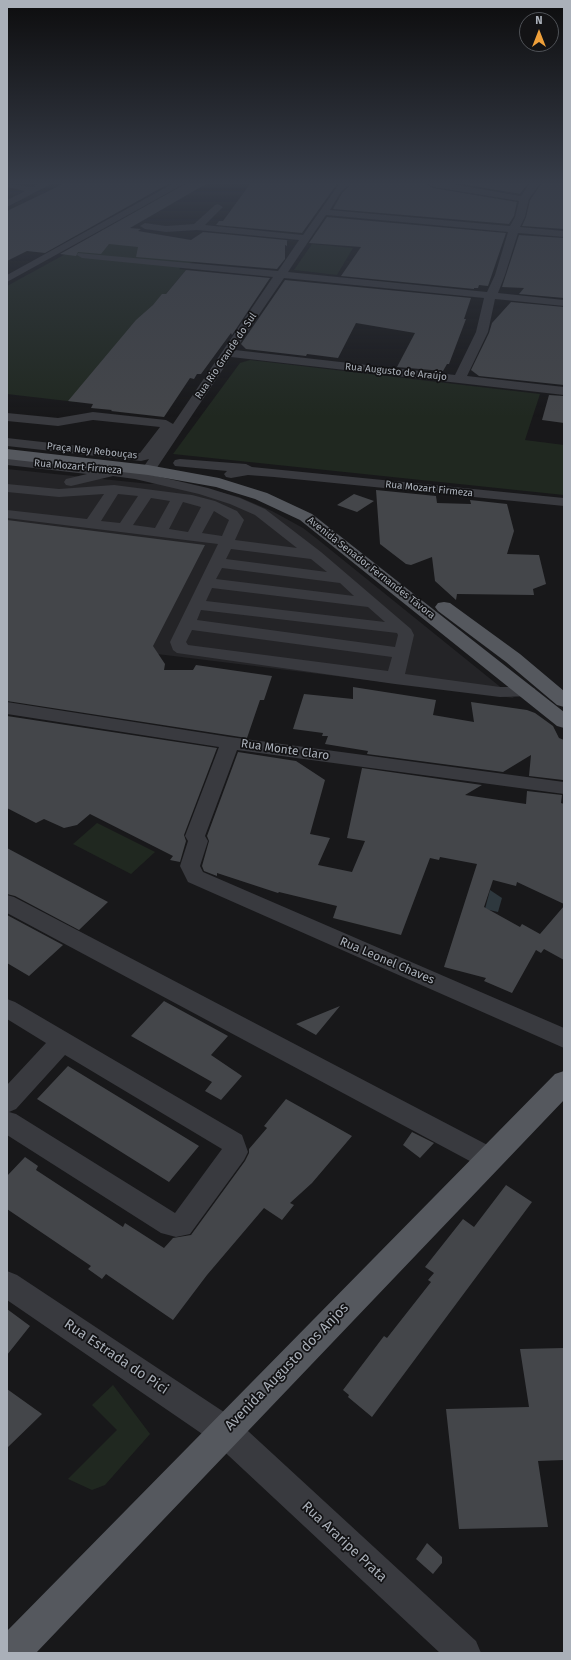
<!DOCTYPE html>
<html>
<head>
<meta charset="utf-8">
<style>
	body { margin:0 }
	#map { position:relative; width:571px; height:1660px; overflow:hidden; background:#18181a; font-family:"Fira Sans",sans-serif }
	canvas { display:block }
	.frame { position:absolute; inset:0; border:8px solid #aab0b9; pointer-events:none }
	.north { position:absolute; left:519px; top:12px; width:40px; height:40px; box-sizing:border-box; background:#131315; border:1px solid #4f5257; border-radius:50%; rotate:0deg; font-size:11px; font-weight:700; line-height:16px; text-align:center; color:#aab0b9 }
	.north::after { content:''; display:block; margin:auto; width:14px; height:18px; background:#efa03a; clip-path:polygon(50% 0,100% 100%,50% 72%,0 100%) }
</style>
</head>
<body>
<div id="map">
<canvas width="571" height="1660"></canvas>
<div class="frame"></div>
<div class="north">N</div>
</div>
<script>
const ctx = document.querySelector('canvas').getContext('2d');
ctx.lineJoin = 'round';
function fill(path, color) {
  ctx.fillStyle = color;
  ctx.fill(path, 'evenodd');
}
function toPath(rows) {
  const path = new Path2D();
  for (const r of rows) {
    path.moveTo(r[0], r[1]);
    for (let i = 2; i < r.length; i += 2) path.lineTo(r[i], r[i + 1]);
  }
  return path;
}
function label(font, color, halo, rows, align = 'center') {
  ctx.font = font + ' "Fira Sans",sans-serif';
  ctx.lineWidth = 3.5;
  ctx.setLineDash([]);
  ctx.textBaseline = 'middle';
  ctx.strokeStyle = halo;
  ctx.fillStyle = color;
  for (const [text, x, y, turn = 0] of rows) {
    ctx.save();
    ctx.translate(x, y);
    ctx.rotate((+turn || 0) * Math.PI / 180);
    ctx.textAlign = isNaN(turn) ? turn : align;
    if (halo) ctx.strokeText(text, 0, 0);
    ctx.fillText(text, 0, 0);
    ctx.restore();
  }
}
fill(toPath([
	[7,469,150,484,177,481,239,497,272,511,303,528,316,538,514,698,149,653,7,633]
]), '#242427');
fill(toPath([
	[102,234,204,249,193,262,185,264,179,269,186,270,76,402,7,394,7,286],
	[312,244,353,248,337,275,294,270],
	[250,360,540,394,525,440,564,445,564,495,173,454,240,363],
	[97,823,155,852,131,874,73,844],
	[113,1385,150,1434,105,1485,92,1490,68,1479,117,1430,92,1405]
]), '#202820');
fill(toPath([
	[490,890,502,898,498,912,485,909]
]), '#2e383e');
fill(toPath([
	[63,184,168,184,45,253,27,251,7,261,7,211],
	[185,184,206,184,130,228,141,229,138,231,191,240,203,232,296,241,287,240,287,246,285,245,285,259,277,269,136,257,138,247,109,244,101,254,78,252,76,256,60,254],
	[250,184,337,184,302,233,216,225,219,221,223,221],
	[351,184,427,184,433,188,517,202,514,216,509,224,333,209,342,193],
	[462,184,527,184,520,194],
	[541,184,564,184,564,229,522,226,526,217,530,200],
	[327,217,506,233,488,286,479,285,478,288,474,288,474,289,341,276,361,247,309,243],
	[519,235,564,238,564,298,519,294,524,288,502,287],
	[186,270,270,278,232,335,231,333,201,374,197,374,194,379,190,378,164,417,111,411,112,410,91,408,93,404,68,401,136,320,153,305,162,294,166,294],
	[285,280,471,298,464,319,466,319,449,364,447,364,443,371,397,367,415,333,356,323,338,358,307,354,306,356,246,349,241,344],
	[511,302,564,307,564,385,479,376,471,370,489,333,492,323],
	[549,395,564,396,564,423,542,420],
	[376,490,436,496,437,503,471,504,470,500,507,504,514,531,507,554,539,555,546,584,533,589,534,595,457,594,456,600,435,581,432,557,411,565,406,564,380,544],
	[354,494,374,501,357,512,337,505],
	[7,520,205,545,153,646,165,664,164,670,193,670,196,665,272,676,264,700,260,700,247,738,7,701],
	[353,687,436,700,433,715,474,722,471,702,527,710,535,713,553,726,559,738,564,740,563,780,529,776,531,755,503,772,367,754,368,751,325,744,328,736,322,736,323,733,293,729,304,694,353,699],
	[7,716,217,748,184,835,186,841,180,862,170,860,173,856,90,814,77,825,64,828,44,819,36,823,7,808],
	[238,752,296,761,325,780,310,834,330,838,318,865,352,872,365,841,347,838,362,768,482,785,465,795,526,804,527,791,562,795,561,803,564,804,564,904,517,882,516,886,493,880,484,907,520,927,522,924,540,934,564,906,564,960,544,949,541,953,536,950,512,993,484,981,486,978,444,967,477,864,440,857,439,860,430,858,401,935,333,918,337,906,279,892,278,893,217,873,217,876,204,871,202,866,209,841,207,836],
	[7,848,108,902,79,930,15,896,7,894],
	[7,915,63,945,29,976,7,963],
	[164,1001,228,1036,211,1055,242,1076,221,1100,205,1091,212,1082,131,1036],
	[340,1006,316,1035,296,1024],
	[68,1066,199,1146,169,1182,37,1099],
	[286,1099,352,1136,312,1183,290,1203,294,1205,282,1220,264,1208,207,1275,173,1320,106,1274,102,1279,88,1269,91,1266,7,1209,7,1176,25,1157,38,1166,36,1170,123,1227,125,1223,164,1248,173,1238,191,1235,245,1161,249,1153,249,1149,267,1128,264,1126],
	[412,1132,434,1143,420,1158,403,1145],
	[506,1185,532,1202,372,1417,348,1397,349,1395,343,1390,384,1336,387,1338,431,1282,428,1280,434,1273,425,1267,463,1219,474,1227],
	[7,1309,30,1326,7,1355],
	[564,1348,564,1460,538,1461,548,1527,459,1529,446,1409,529,1407,520,1349],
	[7,1389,42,1414,7,1448],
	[427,1543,442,1557,442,1563,433,1574,416,1559]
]), '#44464a');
fill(toPath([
	[7,184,33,187,38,184,51,184,7,207,7,200,25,191,7,187,7,184],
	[172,184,184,184,7,282,7,275,172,184],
	[339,184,350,184,341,192,330,210,510,226,515,217,519,201,433,187,428,184,452,184,521,196,529,184,540,184,529,199,525,217,520,227,564,231,564,237,518,233,505,275,498,293,564,300,564,306,495,299,488,332,467,376,564,387,564,395,231,357,152,475,208,488,240,498,265,509,321,552,411,629,414,635,405,674,500,687,528,687,534,688,537,692,534,696,500,697,395,684,177,653,173,650,170,642,218,544,7,518,7,510,87,519,104,494,59,497,7,492,7,484,59,489,114,485,192,495,215,501,237,511,244,520,235,540,297,548,255,515,230,504,199,494,135,479,113,476,71,486,66,485,64,482,66,479,87,474,7,465,7,457,99,467,105,470,113,468,140,472,149,459,141,461,7,446,7,438,140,453,160,427,93,420,58,426,7,421,7,413,58,418,93,412,166,420,173,424,273,277,82,258,77,255,78,253,278,271,299,240,197,230,166,232,145,229,140,226,145,223,166,226,194,224,215,205,218,204,223,207,205,225,303,235,339,184],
	[326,215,508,232,495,275,487,292,288,272,326,215],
	[284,278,484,298,476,332,455,375,235,350,284,278],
	[118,494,138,496,120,523,101,521,118,494],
	[151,498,170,501,155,528,133,525,151,498],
	[183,502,201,507,188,532,169,529,183,502],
	[214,511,229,520,222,536,202,533,214,511],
	[231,549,311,559,327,572,226,559,231,549],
	[222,568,340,583,354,596,216,579,222,568],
	[212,588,368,607,385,622,206,601,212,588],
	[201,610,397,633,398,635,395,647,197,620,201,610],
	[192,630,392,657,388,671,188,645,186,642,192,630],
	[180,459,246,464,252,467,564,498,564,506,274,477,248,475,231,478,226,477,224,474,227,471,175,466,173,463,175,460,180,459],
	[7,702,230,737,564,782,564,794,237,750,205,836,208,841,200,866,203,872,564,1028,564,1048,188,882,180,866,188,841,185,836,219,747,7,714,7,702],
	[7,895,14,897,499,1151,503,1159,499,1167,490,1170,481,1167,7,913,7,895],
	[7,999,15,1002,242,1135,248,1152,244,1160,190,1234,176,1237,161,1233,7,1135,7,1085,46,1043,7,1019,7,999],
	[65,1055,222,1149,175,1213,16,1114,9,1112,16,1109,65,1055],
	[7,1271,17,1275,236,1420,476,1641,481,1653,440,1653,214,1442,7,1300,7,1271]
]), '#393a3f');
fill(toPath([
	[7,449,148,465,219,478,267,493,312,514,564,712,564,728,557,726,300,520,255,499,216,487,148,475,7,459,7,449],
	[444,602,450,603,520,654,564,691,564,707,557,705,506,662,438,611,435,607,438,603,444,602],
	[564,1071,564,1100,36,1653,7,1653,7,1631,555,1074,564,1071]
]), '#55585e');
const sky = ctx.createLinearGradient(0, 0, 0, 417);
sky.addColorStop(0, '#0d0d0e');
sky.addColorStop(0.44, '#373d49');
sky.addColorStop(1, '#373d4900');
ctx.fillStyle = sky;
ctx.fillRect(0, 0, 571, 417);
label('10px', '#aab0b9', '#131315', [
	["Rua Rio Grande do Sul",226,356,-56],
	["Rua Augusto de Araújo",396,372,6],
	["Praça Ney Rebouças",92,451,6],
	["Rua Mozart Firmeza",78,467,5],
	["Rua Mozart Firmeza",429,489,6],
	["Avenida Senador Fernandes Távora",371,568,38]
]);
label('12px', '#aab0b9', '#131315', [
	["Rua Monte Claro",285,750,8],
	["Rua Leonel Chaves",387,961,23]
]);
label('14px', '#aab0b9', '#131315', [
	["Rua Estrada do Pici",116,1357,34],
	["Avenida Augusto dos Anjos",287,1367,-46],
	["Rua Araripe Prata",344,1542,43]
]);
</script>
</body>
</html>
